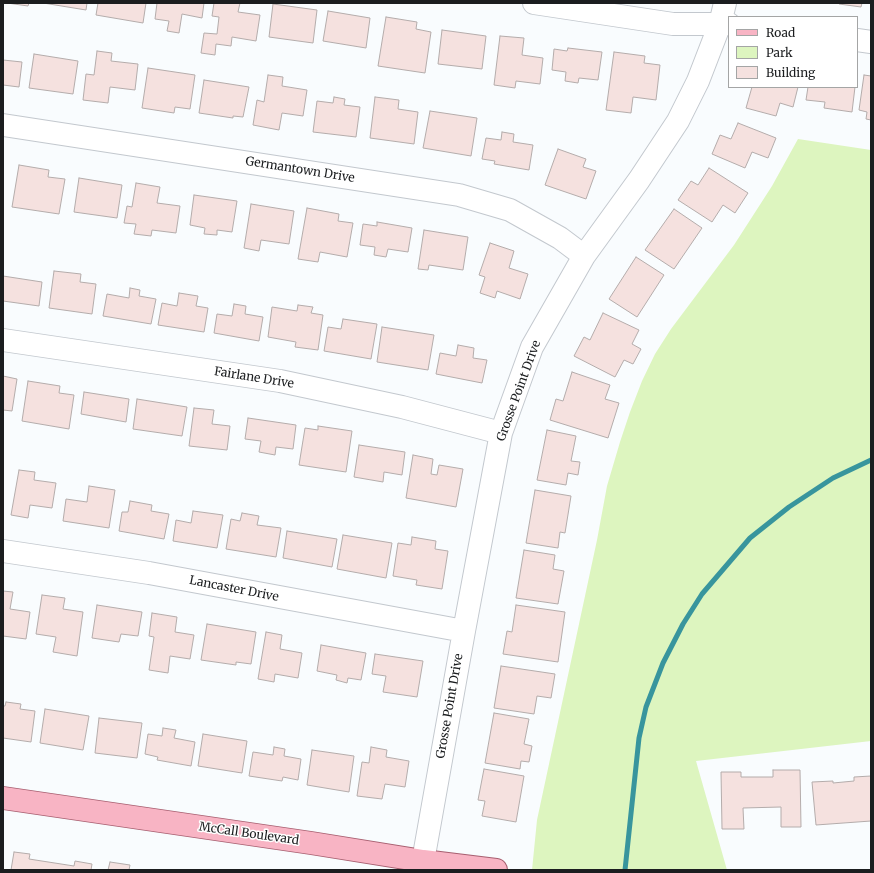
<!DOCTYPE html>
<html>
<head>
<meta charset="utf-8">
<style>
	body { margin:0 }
	#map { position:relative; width:874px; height:873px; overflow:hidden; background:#f9fcfe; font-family:Merriweather,serif }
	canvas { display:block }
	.frame { position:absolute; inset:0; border:4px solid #1b1d1f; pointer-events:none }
	.legend { position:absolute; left:728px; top:16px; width:130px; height:72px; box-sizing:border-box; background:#fff; border:1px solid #a4a5a5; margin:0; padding:5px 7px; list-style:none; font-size:12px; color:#1b1d1f }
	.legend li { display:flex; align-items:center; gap:8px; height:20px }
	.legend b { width:20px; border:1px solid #a4a5a5 }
</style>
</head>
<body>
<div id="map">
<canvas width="874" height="873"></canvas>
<div class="frame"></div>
<ul class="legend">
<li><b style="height:5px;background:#f8b4c4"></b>Road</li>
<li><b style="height:11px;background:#ddf5bf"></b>Park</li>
<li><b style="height:11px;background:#f5e1df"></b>Building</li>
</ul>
</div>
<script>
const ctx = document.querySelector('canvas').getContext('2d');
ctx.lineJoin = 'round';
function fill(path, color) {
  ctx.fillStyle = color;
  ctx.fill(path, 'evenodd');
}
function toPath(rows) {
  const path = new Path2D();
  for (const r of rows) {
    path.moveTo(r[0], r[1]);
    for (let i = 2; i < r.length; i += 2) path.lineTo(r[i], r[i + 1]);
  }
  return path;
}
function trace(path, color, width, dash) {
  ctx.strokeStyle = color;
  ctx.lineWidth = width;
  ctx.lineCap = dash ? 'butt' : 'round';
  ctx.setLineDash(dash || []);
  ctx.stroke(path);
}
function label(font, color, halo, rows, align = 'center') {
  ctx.font = font + ' Merriweather,serif';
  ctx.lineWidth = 3;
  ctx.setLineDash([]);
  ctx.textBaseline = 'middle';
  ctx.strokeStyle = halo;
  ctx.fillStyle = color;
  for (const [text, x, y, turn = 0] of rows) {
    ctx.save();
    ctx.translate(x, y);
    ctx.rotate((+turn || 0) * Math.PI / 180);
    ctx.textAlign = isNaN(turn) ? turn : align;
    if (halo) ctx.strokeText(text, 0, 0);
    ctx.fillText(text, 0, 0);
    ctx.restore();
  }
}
fill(toPath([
	[798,139,871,150,871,741,696,761,727,870,532,870,537,820,597,540,607,486,620,442,630,412,642,381,655,354,671,329,734,245,772,186]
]), '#ddf5bf');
trace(toPath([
	[625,870,639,738,646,707,663,663,683,624,702,594,750,538,789,507,833,478,871,460]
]), '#38959d', 5);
const building = toPath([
	[7,3,29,3,28,6,7,3],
	[43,3,87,3,86,10,43,3],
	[98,3,146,3,143,23,96,15,98,3],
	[157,3,204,3,202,18,182,14,179,33,167,31,169,21,155,19,157,3],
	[214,3,240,3,238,12,260,15,256,41,232,37,231,46,216,44,215,55,201,53,204,33,217,34,219,17,212,16,214,3],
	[839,3,862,3,861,7,839,4,839,3],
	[273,4,317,10,313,43,269,37,273,4],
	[328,11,370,18,366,48,323,41,328,11],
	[386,17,417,22,416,29,431,32,425,73,378,66,386,17],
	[442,30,486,36,482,69,438,64,442,30],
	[500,36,524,38,522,55,543,58,540,84,516,81,515,88,494,85,500,36],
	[568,48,602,52,598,80,579,78,578,83,565,81,566,72,552,70,554,49,567,51,568,48],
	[97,51,112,53,111,61,138,64,135,90,110,87,108,103,83,100,86,74,94,75,97,51],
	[614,52,645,56,644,63,660,65,656,100,633,97,631,113,606,110,614,52],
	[34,54,78,61,73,94,29,88,34,54],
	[3,60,22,62,19,87,3,85,3,60],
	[148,68,195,75,190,109,175,107,174,113,142,108,148,68],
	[268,75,283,77,282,86,307,90,303,116,282,113,279,130,253,125,257,100,264,102,268,75],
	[864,75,871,76,871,120,866,119,867,112,859,110,864,75],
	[204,80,249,87,243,117,233,116,233,118,199,113,204,80],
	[752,87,798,87,793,107,780,103,776,116,746,108,752,87],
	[808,87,855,87,852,112,824,108,825,102,806,100,808,87],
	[334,97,345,99,344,105,360,107,356,137,313,132,317,101,333,103,334,97],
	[375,97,399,100,398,109,418,112,414,144,370,138,375,97],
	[430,111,477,118,471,156,423,148,430,111],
	[738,123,776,138,768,158,752,152,745,168,712,154,720,135,731,139,738,123],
	[502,132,514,134,513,142,533,145,529,170,494,164,495,161,482,159,486,138,501,140,502,132],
	[558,149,586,159,583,167,596,171,586,199,545,185,558,149],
	[19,165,49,170,48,177,65,179,59,214,12,207,19,165],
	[709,168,748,193,735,213,723,205,712,222,678,200,691,181,698,185,709,168],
	[79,178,122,185,117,218,74,212,79,178],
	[136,183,160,187,157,203,180,206,176,233,152,230,151,236,134,234,136,224,124,223,127,206,132,207,136,183],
	[194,195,237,201,232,232,217,230,217,235,204,234,205,228,190,225,194,195],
	[251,204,294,211,289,244,261,240,259,251,244,248,251,204],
	[307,208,339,214,338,221,353,223,347,257,320,252,318,262,298,259,307,208],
	[674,209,702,228,674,269,645,250,674,209],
	[377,222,412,228,408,252,388,249,386,257,374,255,375,247,360,245,363,224,377,226,377,222],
	[424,230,468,237,463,270,429,265,428,270,418,269,424,230],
	[490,243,514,251,509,268,528,274,520,299,497,291,495,298,480,293,485,277,479,275,490,243],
	[636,257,664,275,637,317,609,299,636,257],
	[54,271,81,274,80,282,96,284,92,314,49,308,54,271],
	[3,276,42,282,39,306,3,301,3,276],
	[130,288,140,290,139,296,156,299,151,324,103,316,107,294,129,298,130,288],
	[179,293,198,296,196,306,208,308,204,332,158,325,162,303,177,306,179,293],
	[234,304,246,306,245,314,263,317,259,341,214,333,217,314,232,316,234,304],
	[298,305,313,307,311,313,323,315,318,350,295,347,296,342,268,337,272,307,297,311,298,305],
	[603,313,639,330,632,344,641,349,633,364,624,360,615,377,574,356,584,337,590,340,603,313],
	[343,319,377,324,371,359,324,351,328,327,341,329,343,319],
	[382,327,434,335,428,370,377,362,382,327],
	[458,345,474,348,473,358,487,360,482,383,436,374,440,353,456,356,458,345],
	[572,372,610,385,605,399,619,403,608,438,550,420,556,399,563,401,572,372],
	[3,376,17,379,12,411,3,410,3,376],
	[28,381,60,386,59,393,74,395,69,429,22,421,28,381],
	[84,392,129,399,126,422,81,414,84,392],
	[137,399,187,407,182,436,133,429,137,399],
	[194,408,214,410,212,424,230,426,227,450,189,446,194,408],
	[248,418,296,425,293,449,276,447,275,455,259,452,261,441,245,439,248,418],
	[318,426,352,431,346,472,299,465,305,428,318,430,318,426],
	[547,430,576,436,571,461,580,462,578,475,568,473,566,485,537,480,547,430],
	[359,445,405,452,402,475,384,472,383,482,354,477,359,445],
	[413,455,433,459,431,474,437,475,439,465,463,469,456,507,406,498,413,455],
	[19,470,35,472,34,480,56,483,52,508,30,505,28,518,11,515,19,470],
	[89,486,115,490,109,528,63,521,66,499,87,502,89,486],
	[535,490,571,496,565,533,560,532,558,548,526,543,535,490],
	[130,501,152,505,151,511,169,514,164,539,119,531,122,512,128,512,130,501],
	[193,511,223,515,217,548,173,541,176,520,191,523,193,511],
	[242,513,259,516,257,525,281,528,276,557,226,549,231,519,240,521,242,513],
	[287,531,337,539,332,567,283,558,287,531],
	[343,535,392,543,386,578,337,569,343,535],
	[412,537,436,541,435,549,448,551,442,589,416,585,417,580,393,576,398,543,411,545,412,537],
	[524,550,555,555,553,569,564,571,558,604,516,598,524,550],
	[3,591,13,592,10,609,30,612,26,639,3,636,3,591],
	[42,595,65,598,63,609,83,612,77,656,53,652,56,637,36,634,42,595],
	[97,605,142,612,138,636,121,634,119,642,92,638,97,605],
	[516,605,565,612,558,662,503,654,507,631,512,632,516,605],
	[152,613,177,617,175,632,194,635,190,659,170,656,168,673,149,670,154,637,149,636,152,613],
	[207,624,256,632,251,664,236,662,236,665,201,660,207,624],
	[266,632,282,635,280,649,302,653,298,678,275,674,274,682,258,679,266,632],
	[321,645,366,653,361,680,348,678,347,683,336,680,337,675,317,671,321,645],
	[375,654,423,661,417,697,383,692,386,676,372,674,375,654],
	[501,666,555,674,551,698,537,696,534,714,494,708,501,666],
	[6,702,21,704,20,709,35,711,31,742,3,738,3,706,5,706,6,702],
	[45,709,89,716,83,750,40,743,45,709],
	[494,713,529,719,524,744,532,746,529,762,521,761,520,769,485,763,494,713],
	[99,718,142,723,137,758,95,753,99,718],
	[163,728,176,730,174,738,195,742,191,766,157,760,158,757,145,754,148,734,162,736,163,728],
	[203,734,247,741,242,773,198,766,203,734],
	[274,747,285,749,284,756,301,759,298,780,283,777,282,781,249,776,253,752,273,755,274,747],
	[371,747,387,750,386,757,409,761,405,787,385,784,382,799,357,796,362,762,369,763,371,747],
	[312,750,354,756,349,792,307,785,312,750],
	[484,769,524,776,516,822,482,816,485,801,478,800,484,769],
	[773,770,800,770,801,827,781,827,781,807,743,808,744,829,722,829,721,772,741,772,741,777,773,777,773,770],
	[871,776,871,821,816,825,812,782,833,781,833,783,854,781,854,777,871,776],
	[14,852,30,854,29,859,74,866,75,861,92,864,91,870,11,870,14,852],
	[110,862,130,865,129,870,108,870,110,862]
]);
fill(building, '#f5e1df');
trace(building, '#b4acab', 1);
const minor = toPath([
	[534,3,673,24,729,24],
	[857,40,871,42],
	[3,125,459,195,510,210,560,238,584,256],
	[3,340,280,381,402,407,501,433],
	[3,551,149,573,464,631],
	[422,870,423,861,464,631,501,433,532,347,584,256,639,180,678,121,698,81,720,24,725,3]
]);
const major = toPath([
	[3,798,311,843,423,861,496,870]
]);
trace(minor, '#c3c8ce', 24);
trace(major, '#a75f70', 24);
trace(minor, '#fff', 22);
trace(major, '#f8b4c4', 22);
label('12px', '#1b1d1f', '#fff', [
	["Germantown Drive",300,170,9],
	["Fairlane Drive",254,378,9],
	["Grosse Point Drive",519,391,-70],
	["Lancaster Drive",234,589,11],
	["Grosse Point Drive",450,706,-80],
	["McCall Boulevard",249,834,8]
]);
</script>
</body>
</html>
